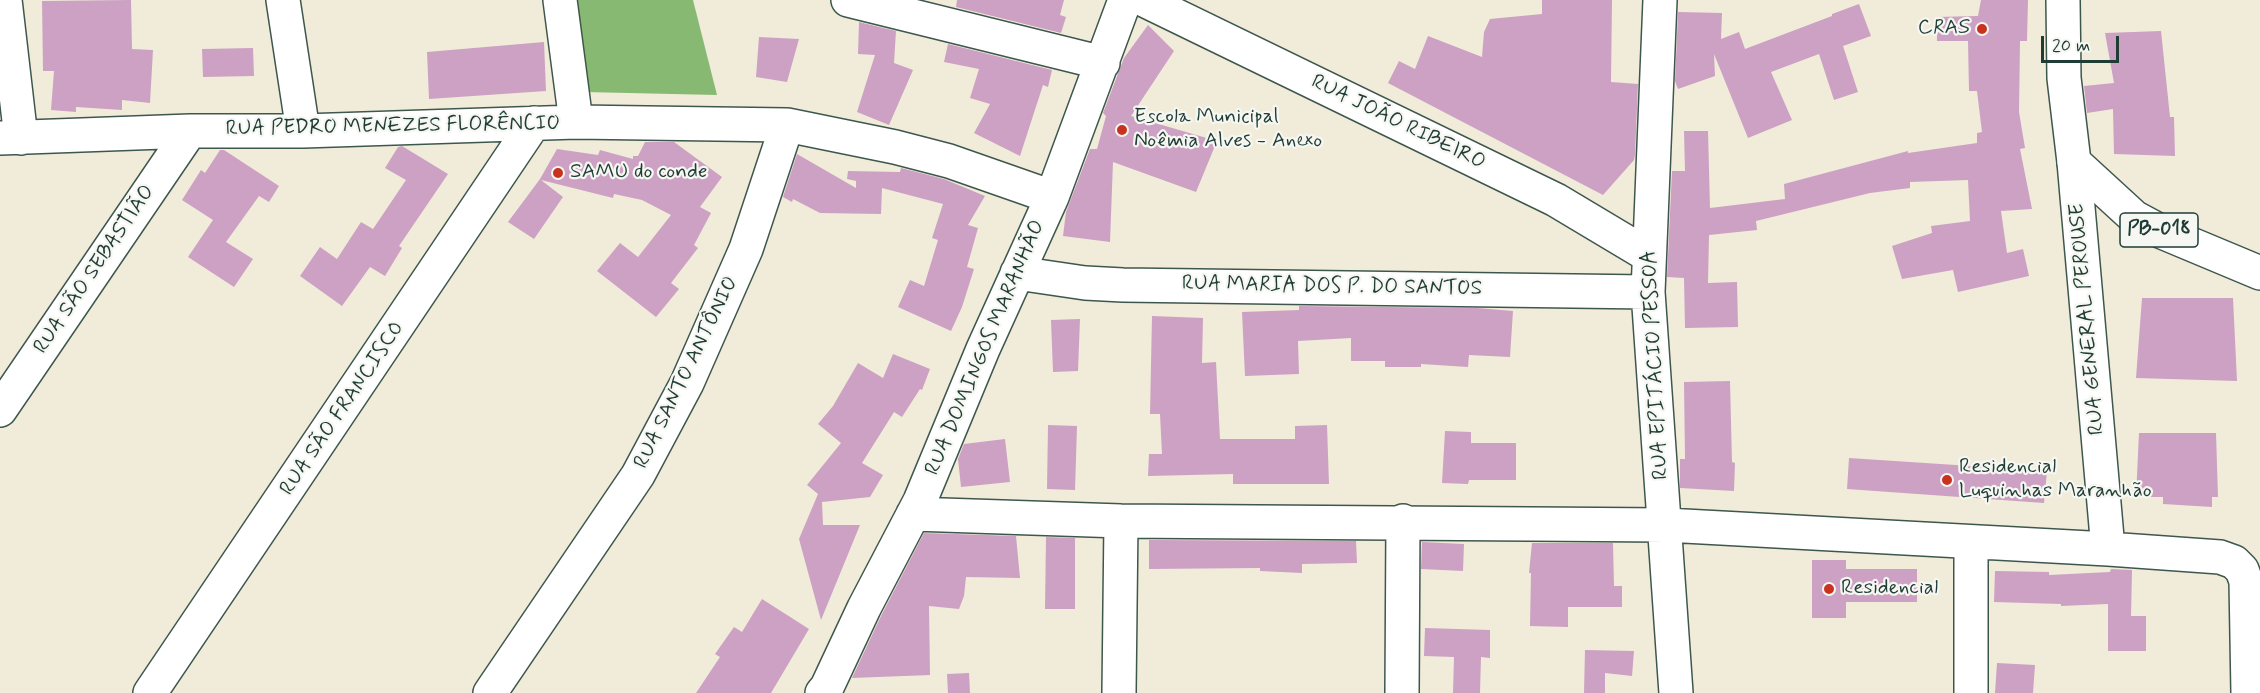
<!DOCTYPE html>
<html>
<head>
<meta charset="utf-8">
<style>
	body { margin:0 }
	#map { position:relative; width:2260px; height:693px; overflow:hidden; background:#f0ecd9; font-family:Mynerve,sans-serif }
	canvas { display:block }
	.scale { position:absolute; left:2041px; top:36px; width:78px; height:27px; box-sizing:border-box; border:3px solid #1f3d34; border-top:0; padding-left:8px; font-size:18px; line-height:21px; white-space:nowrap; color:#1f3d34; -webkit-text-stroke:4px #f6f6f2; paint-order:stroke }
</style>
</head>
<body>
<div id="map">
<canvas width="2260" height="693"></canvas>
<div class="scale">20 m</div>
</div>
<script>
const ctx = document.querySelector('canvas').getContext('2d');
ctx.lineJoin = 'round';
function fill(path, color) {
  ctx.fillStyle = color;
  ctx.fill(path, 'evenodd');
}
function toPath(rows) {
  const path = new Path2D();
  for (const r of rows) {
    path.moveTo(r[0], r[1]);
    for (let i = 2; i < r.length; i += 2) path.lineTo(r[i], r[i + 1]);
  }
  return path;
}
function trace(path, color, width, dash) {
  ctx.strokeStyle = color;
  ctx.lineWidth = width;
  ctx.lineCap = dash ? 'butt' : 'round';
  ctx.setLineDash(dash || []);
  ctx.stroke(path);
}
function label(font, color, halo, rows, align = 'center') {
  ctx.font = font + ' Mynerve,sans-serif';
  ctx.lineWidth = 4.5;
  ctx.setLineDash([]);
  ctx.textBaseline = 'middle';
  ctx.strokeStyle = halo;
  ctx.fillStyle = color;
  for (const [text, x, y, turn = 0] of rows) {
    ctx.save();
    ctx.translate(x, y);
    ctx.rotate((+turn || 0) * Math.PI / 180);
    ctx.textAlign = isNaN(turn) ? turn : align;
    if (halo) ctx.strokeText(text, 0, 0);
    ctx.fillText(text, 0, 0);
    ctx.restore();
  }
}
fill(toPath([
	[572,0,693,0,717,95,584,92]
]), '#88b973');
fill(toPath([
	[131,0,132,49,153,50,150,103,122,100,122,110,76,107,76,112,51,110,54,71,43,71,42,1],
	[957,0,1064,0,1060,15,1066,17,1061,33,956,7],
	[1542,0,1612,0,1611,82,1638,84,1635,155,1634,160,1603,195,1388,83,1399,61,1415,69,1428,36,1482,57,1484,32,1490,19,1542,14],
	[1981,0,2028,0,2027,41,2020,41,2019,112,2025,148,2020,149,2032,209,2001,211,2007,253,2023,249,2029,276,1958,292,1953,270,1902,279,1892,246,1932,233,1931,226,1970,221,1968,180,1910,182,1910,188,1870,193,1756,221,1757,230,1709,235,1708,283,1737,282,1738,327,1685,328,1684,278,1667,277,1672,171,1685,171,1684,131,1708,131,1710,208,1785,199,1784,184,1908,151,1908,153,1977,143,1977,133,1982,132,1977,91,1969,91,1968,41,1937,41,1937,17,1978,16],
	[1859,4,1871,36,1843,46,1858,92,1834,100,1819,54,1771,72,1792,120,1748,138,1714,54,1715,76,1678,89,1675,81,1678,12,1722,13,1721,39,1739,32,1745,49,1832,16,1832,14],
	[859,22,896,31,894,63,913,70,889,125,857,112,875,55,858,54],
	[1148,25,1174,51,1131,116,1217,141,1196,192,1113,162,1110,242,1063,236,1066,212,1090,149,1097,149,1106,116,1103,113,1124,58],
	[2161,31,2170,117,2174,117,2175,156,2114,154,2113,109,2087,113,2084,86,2114,83,2105,33],
	[759,37,799,39,787,82,756,77],
	[544,42,546,91,429,99,427,52],
	[948,44,1052,70,1048,87,1043,85,1020,156,974,133,990,104,970,98,979,69,944,62],
	[253,48,254,76,203,77,202,49],
	[645,142,674,142,722,177,700,207,711,213,694,245,698,248,671,283,679,289,656,317,597,271,620,243,638,257,671,215,642,200,614,194,613,198,541,180,563,197,534,239,508,222,540,179,557,149,598,155,600,150,633,159,633,156,638,156],
	[402,146,448,174,399,246,402,248,385,276,370,267,342,306,300,276,320,247,337,259,361,222,373,229,406,180,385,168,398,147],
	[220,150,224,150,279,186,269,202,259,196,226,242,253,259,234,287,188,257,213,220,182,200,201,170,205,173],
	[797,154,856,188,856,181,847,179,848,171,900,172,901,168,944,179,985,196,968,225,978,228,967,267,974,269,962,307,951,331,898,307,910,280,924,286,938,240,932,238,943,204,882,188,881,214,820,213,793,199,792,202,783,197],
	[2142,298,2233,298,2237,381,2136,378],
	[1299,306,1477,308,1513,311,1510,357,1469,355,1468,367,1421,364,1421,367,1385,367,1385,361,1351,361,1351,338,1298,341,1299,374,1245,376,1242,312,1299,310],
	[1152,316,1203,318,1202,363,1216,362,1220,439,1295,439,1295,426,1327,425,1329,484,1233,484,1233,474,1148,476,1149,454,1162,454,1160,414,1150,414],
	[1080,319,1078,371,1053,372,1051,320],
	[893,354,930,369,922,390,920,389,902,417,894,412,862,463,883,475,870,497,822,502,823,525,860,525,821,620,799,539,818,494,807,485,841,443,818,424,833,406,858,363,883,378],
	[1730,381,1732,462,1735,463,1734,491,1680,488,1680,459,1685,459,1684,382],
	[1048,425,1077,426,1075,490,1047,489],
	[1445,431,1471,432,1471,443,1516,443,1516,480,1469,480,1468,484,1442,483],
	[2139,433,2216,433,2218,497,2212,497,2212,507,2163,504,2163,497,2136,497],
	[1005,439,1010,482,961,487,958,459,964,444],
	[1849,458,2047,471,2044,503,1847,489],
	[924,533,1016,536,1020,578,966,577,964,596,959,609,929,606,930,675,852,678,881,616],
	[1046,537,1075,538,1075,609,1045,609],
	[1149,540,1356,541,1357,563,1302,564,1302,573,1260,571,1260,568,1149,569],
	[1422,542,1464,544,1463,571,1421,569],
	[1532,543,1613,543,1614,586,1622,586,1622,607,1568,607,1568,627,1530,626,1531,573,1529,573],
	[1812,560,1846,560,1846,569,1917,569,1917,602,1846,602,1846,618,1812,618],
	[2111,569,2132,570,2131,616,2146,616,2146,651,2108,651,2108,604,2061,606,2061,604,1994,602,1995,571,2049,572,2049,575,2110,572],
	[762,599,809,629,771,693,696,693,720,657,715,654,734,627,742,632],
	[1425,628,1490,630,1490,658,1481,657,1480,693,1453,693,1454,657,1424,656],
	[1585,650,1634,651,1632,676,1605,673,1605,693,1584,693],
	[1997,663,2035,665,2033,693,1995,693],
	[969,673,970,693,948,693,947,674]
]), '#cca1c4');
const minor = toPath([
	[5,0,21,138],
	[283,0,303,131],
	[560,0,576,122],
	[848,0,1103,63],
	[1144,0,1556,200,1648,255],
	[1660,0,1648,292,1676,693],
	[0,138,190,131,303,131,576,122,787,125,895,147,949,161,1052,197],
	[2074,162,2108,549],
	[1017,273,1085,283,1123,285,1648,292],
	[0,410,190,131],
	[913,514,1121,521,1666,525,2108,549,2220,557,2234,562,2242,570,2246,581,2248,693],
	[150,693,534,123],
	[490,693,638,475,687,383,746,249,787,125],
	[822,693,827,687,864,608,920,501,983,349,1052,197,1125,0],
	[1119,693,1121,521],
	[1402,693,1403,521],
	[1971,693,1971,543]
]);
const major = toPath([
	[2063,0,2064,78,2074,162,2134,217,2162,232,2260,273]
]);
trace(minor, '#3e574d', 36);
trace(major, '#3e574d', 36);
trace(minor, '#fff', 33);
trace(major, '#fff', 33);
for (const [x, y, r, color] of [
	[1982,29,6,"#c8321e"],
	[1122,130,6,"#c8321e"],
	[558,173,6,"#c8321e"],
	[1947,480,6,"#c8321e"],
	[1829,589,6,"#c8321e"]
]) {
  const dot = new Path2D();
  dot.arc(x, y, r, 0, 2 * Math.PI);
  ctx.fillStyle = color;
  ctx.fill(dot);
  trace(dot, '#f6f6f2', 2);
}
for (const [x, y, w] of [
	[2159,230,78]
]) {
  const box = new Path2D();
  box.roundRect(x - w / 2, y - 17, w, 34, 4.5);
  ctx.fillStyle = '#f6f6f2';
  ctx.fill(box);
  trace(box, '#1f3d34', 1.5);
}
label('bold 20px', '#1f3d34', null, [
	["PB-018",2159,230]
]);
label('21px', '#1f3d34', '#f6f6f2', [
	["CRAS",1970,29,"right"],
	["Escola Municipal",1134,118],
	["Noêmia Alves - Anexo",1134,142],
	["SAMU do conde",570,173],
	["Residencial",1959,468],
	["Luquinhas Maranhão",1959,492],
	["Residencial",1841,589]
], 'left');
label('21px', '#1f3d34', '#f6f6f2', [
	["RUA JOÃO RIBEIRO",1398,123,26],
	["RUA PEDRO MENEZES FLORÊNCIO",393,127,-1],
	["RUA SÃO SEBASTIÃO",95,270,-56],
	["RUA MARIA DOS P. DO SANTOS",1332,287,1],
	["RUA GENERAL PEROUSE",2088,319,-95],
	["RUA DOMINGOS MARANHÃO",986,348,-67],
	["RUA EPITÁCIO PESSOA",1656,365,-93],
	["RUA SANTO ANTÔNIO",687,373,-64],
	["RUA SÃO FRANCISCO",343,409,-56]
]);
</script>
</body>
</html>
